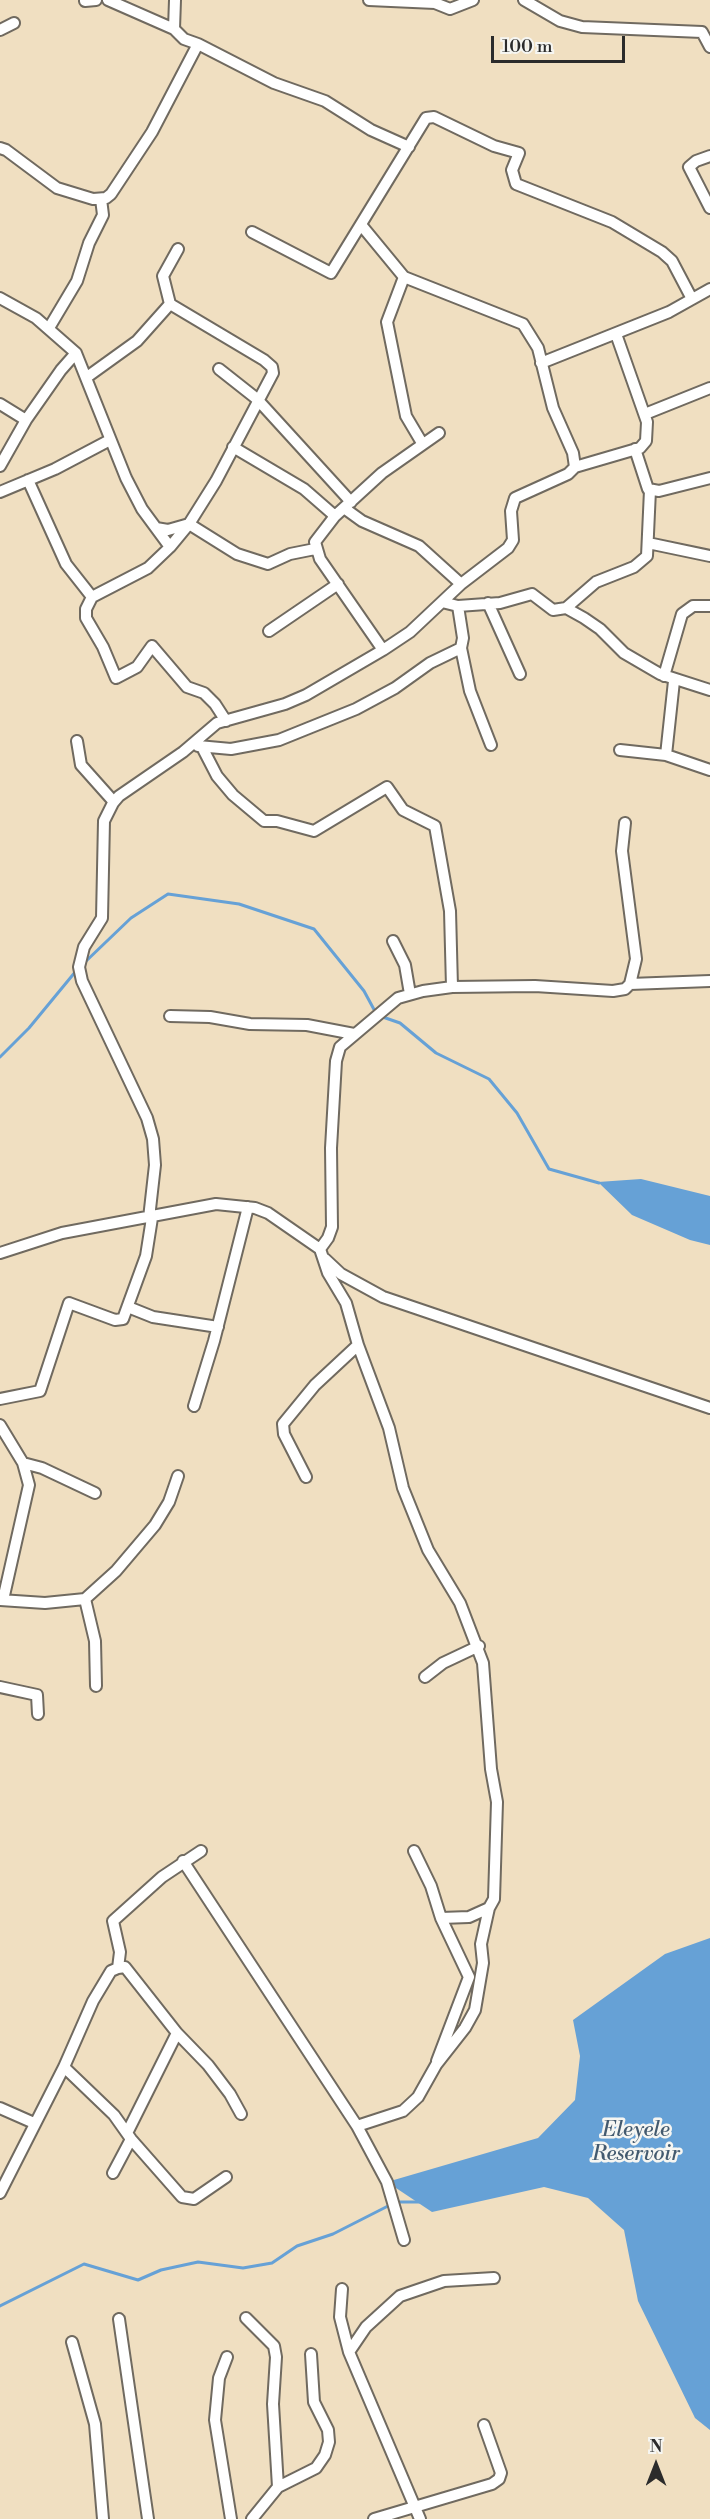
<!DOCTYPE html>
<html>
<head>
<meta charset="utf-8">
<style>
	body { margin:0 }
	#map { position:relative; width:710px; height:2519px; overflow:hidden; background:#f0dfc1; font-family:"Libre Bodoni",serif }
	canvas { display:block }
	.north { position:absolute; left:626px; top:2435px; width:60px; height:60px; -webkit-text-stroke:4px #f6f6f2; paint-order:stroke; rotate:0deg; font-size:16px; font-weight:700; line-height:24px; text-align:center; color:#2b2b2b }
	.north::after { content:''; display:block; margin:auto; width:21px; height:27px; background:#2b2b2b; clip-path:polygon(50% 0,100% 100%,50% 72%,0 100%) }
	.scale { position:absolute; left:491px; top:36px; width:134px; height:27px; box-sizing:border-box; border:3px solid #2b2b2b; border-top:0; padding-left:8px; font-size:18px; line-height:21px; white-space:nowrap; color:#2b2b2b; -webkit-text-stroke:4px #f6f6f2; paint-order:stroke }
</style>
</head>
<body>
<div id="map">
<canvas width="710" height="2519"></canvas>
<div class="north">N</div>
<div class="scale">100 m</div>
</div>
<script>
const ctx = document.querySelector('canvas').getContext('2d');
ctx.lineJoin = 'round';
function fill(path, color) {
  ctx.fillStyle = color;
  ctx.fill(path, 'evenodd');
}
function toPath(rows) {
  const path = new Path2D();
  for (const r of rows) {
    path.moveTo(r[0], r[1]);
    for (let i = 2; i < r.length; i += 2) path.lineTo(r[i], r[i + 1]);
  }
  return path;
}
function trace(path, color, width, dash) {
  ctx.strokeStyle = color;
  ctx.lineWidth = width;
  ctx.lineCap = dash ? 'butt' : 'round';
  ctx.setLineDash(dash || []);
  ctx.stroke(path);
}
function label(font, color, halo, rows, align = 'center') {
  ctx.font = font + ' "Libre Bodoni",serif';
  ctx.lineWidth = 5;
  ctx.setLineDash([]);
  ctx.textBaseline = 'middle';
  ctx.strokeStyle = halo;
  ctx.fillStyle = color;
  for (const [text, x, y, turn = 0] of rows) {
    ctx.save();
    ctx.translate(x, y);
    ctx.rotate((+turn || 0) * Math.PI / 180);
    ctx.textAlign = isNaN(turn) ? turn : align;
    if (halo) ctx.strokeText(text, 0, 0);
    ctx.fillText(text, 0, 0);
    ctx.restore();
  }
}
fill(toPath([
	[641,1179,710,1196,710,1245,690,1240,632,1215,598,1182],
	[710,1938,710,2430,695,2418,638,2301,624,2230,588,2198,544,2187,432,2212,387,2182,538,2138,575,2100,580,2056,573,2020,665,1954]
]), '#66a1d6');
trace(toPath([
	[83,964,131,918,168,894,239,904,314,929,364,991,377,1015,400,1023,436,1053,489,1079,517,1113,549,1169,599,1183],
	[0,1057,29,1028,76,971],
	[396,2202,420,2202],
	[0,2306,84,2264,138,2280,161,2270,198,2262,243,2268,272,2263,297,2246,333,2234,390,2205]
]), '#66a1d6', 3);
const minor = toPath([
	[369,0,435,3,450,9,473,0],
	[524,0,560,21,582,27,702,32,710,47],
	[85,1,96,0],
	[174,29,175,0],
	[0,30,14,23],
	[198,44,274,83,325,101,371,130,409,147],
	[0,148,6,150,57,188,93,199,106,198,111,194,152,132,198,44,184,39,174,29,108,0],
	[710,156,696,161,689,167,710,208],
	[252,232,331,273,426,118,434,117,494,146,519,153,512,170,516,184,612,222,662,252,672,261,692,299],
	[404,277,387,322,406,416,422,443],
	[0,298,36,318,76,353,126,478,142,509,170,547],
	[170,304,264,360,272,367,273,373,216,481,189,524,170,547,148,568,92,597,86,609,86,618,103,647,116,678,137,667,152,646,187,687,204,693,215,704,226,721],
	[49,328,77,281,89,243,103,215,101,199],
	[541,363,669,312,710,289],
	[219,369,257,399,351,502],
	[87,377,137,341,170,304,163,276,178,249],
	[0,404,26,420],
	[645,414,710,388],
	[233,447,304,489,335,516],
	[635,449,648,489,659,491,710,478],
	[0,466,26,420,61,370,76,353],
	[575,467,640,448,646,441,647,422,616,334],
	[28,480,66,564,92,597],
	[0,492,55,469,110,440],
	[344,508,362,521,419,546,461,584],
	[156,528,168,530,189,524,237,554,268,564,290,554,315,549],
	[648,543,710,556],
	[442,602,458,606,500,603,532,594,553,610,566,608,584,618,600,629,624,653,660,674,710,690],
	[488,603,520,674],
	[566,608,596,582,634,567,647,556,650,490],
	[269,631,338,584],
	[461,648,470,691,491,745],
	[383,650,320,559,315,542,335,516,382,473,439,433],
	[664,676,682,614,693,606,710,606],
	[77,741,81,765,114,802],
	[198,746,231,749,279,740,356,709,395,688,430,663,461,648,463,638,458,606],
	[202,747,217,776,233,795,264,821,277,821,314,831,387,787,403,810,435,826,450,911,452,987],
	[620,750,666,755,710,770],
	[666,755,674,681],
	[393,941,405,965,410,994],
	[630,984,710,981],
	[170,1016,210,1017,250,1024,307,1025,354,1034],
	[149,1218,155,1165,153,1139,147,1118,82,981,79,967,84,947,102,918,104,821,113,803,119,796,183,752,217,723,285,704,306,695,383,650,410,632,461,584,508,548,513,540,511,511,515,498,568,474,575,467,573,453,553,408,538,348,523,324,404,277,362,226],
	[320,1249,328,1238,332,1227,331,1148,336,1061,340,1047,398,998,423,991,452,987,535,986,613,991,625,989,630,984,636,959,622,851,625,823],
	[0,1253,62,1233,216,1204,255,1208,268,1213,320,1249,328,1273,346,1303,358,1345,389,1428,403,1488,428,1550,460,1603,483,1663,491,1769,497,1802,494,1899,489,1908,469,1917,441,1918,431,1886,414,1851],
	[325,1259,341,1274,383,1297,710,1408],
	[128,1307,153,1317,218,1327],
	[0,1399,40,1391,69,1303,115,1320,123,1319,146,1256,152,1218],
	[194,1406,214,1341,248,1207],
	[0,1425,23,1463,29,1485,3,1600],
	[23,1463,42,1468,95,1493],
	[306,1477,284,1434,283,1424,315,1385,358,1345],
	[85,1599,95,1641,96,1686],
	[0,1600,45,1603,85,1599,116,1571,155,1525,169,1502,178,1476],
	[425,1677,443,1663,479,1646],
	[0,1687,37,1695,38,1714],
	[183,1861,357,2126,387,2182,404,2240],
	[118,1968,120,1952,113,1921,162,1877,201,1851],
	[437,2061,469,1977,441,1918],
	[64,2067,114,2115,131,2139,182,2197,194,2199,226,2177],
	[0,2108,34,2123],
	[357,2126,403,2111,418,2097,436,2065,465,2028,475,2010,483,1963,481,1944,489,1908],
	[127,2133,177,2033],
	[113,2173,131,2139],
	[0,2193,64,2067,93,2001,111,1971,118,1968,125,1967,177,2033,208,2065,230,2094,241,2114],
	[342,2289,340,2317,349,2352],
	[246,2318,274,2346,276,2357,273,2404,278,2487,252,2519],
	[119,2319,148,2519],
	[72,2342,95,2424,103,2519],
	[227,2357,219,2378,215,2420,231,2519],
	[278,2487,316,2468,325,2455,329,2442,328,2430,314,2402,311,2354],
	[374,2519,492,2484,499,2479,501,2473,484,2425],
	[420,2519,349,2352,366,2327,400,2296,444,2281,494,2278]
]);
trace(minor, '#706a60', 14);
trace(minor, '#fff', 10);
label('italic 21px', '#435a6f', '#f6f6f2', [
	["Eleyele",636,2131],
	["Reservoir",636,2155]
]);
</script>
</body>
</html>
